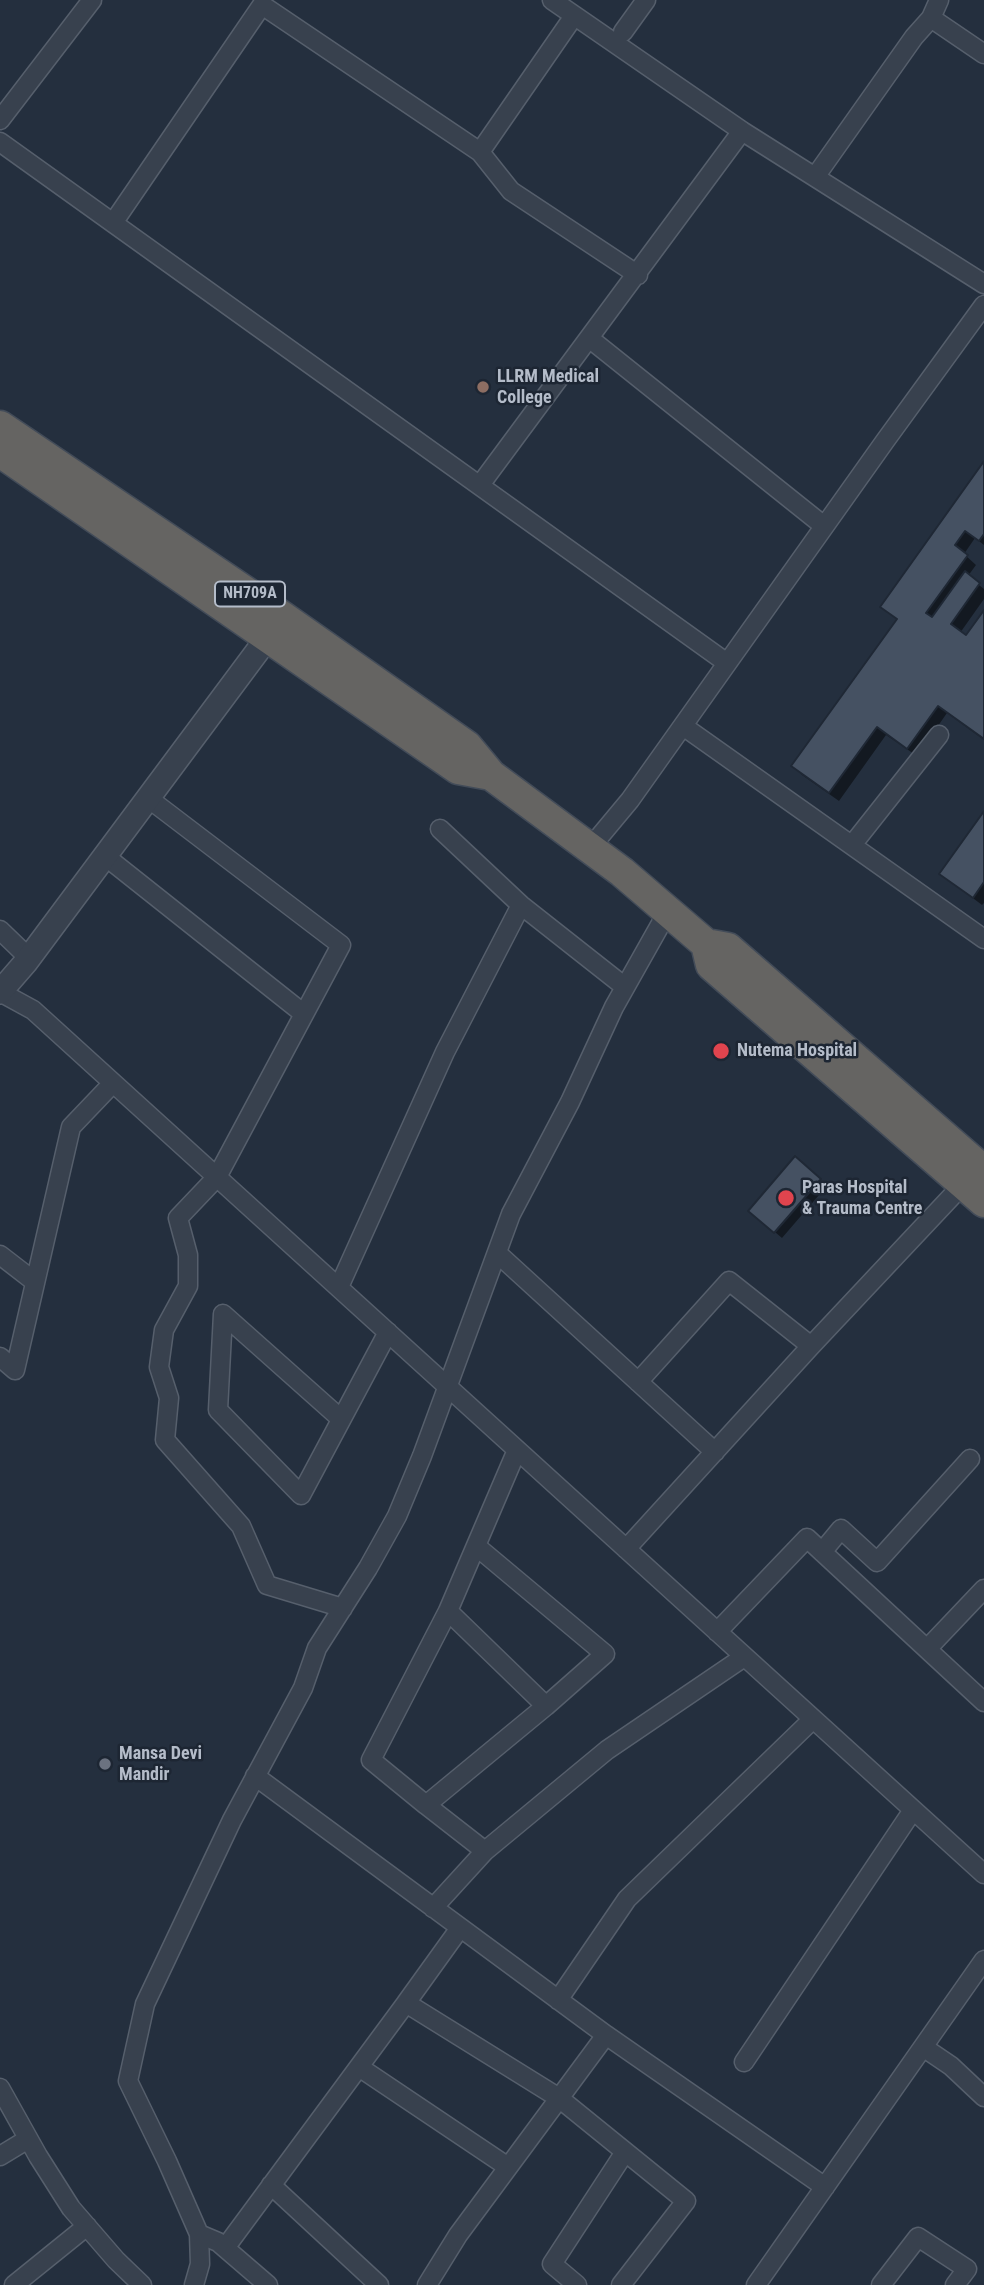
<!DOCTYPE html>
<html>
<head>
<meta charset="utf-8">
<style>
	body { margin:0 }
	canvas { display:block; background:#242f3e }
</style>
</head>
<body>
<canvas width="984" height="2285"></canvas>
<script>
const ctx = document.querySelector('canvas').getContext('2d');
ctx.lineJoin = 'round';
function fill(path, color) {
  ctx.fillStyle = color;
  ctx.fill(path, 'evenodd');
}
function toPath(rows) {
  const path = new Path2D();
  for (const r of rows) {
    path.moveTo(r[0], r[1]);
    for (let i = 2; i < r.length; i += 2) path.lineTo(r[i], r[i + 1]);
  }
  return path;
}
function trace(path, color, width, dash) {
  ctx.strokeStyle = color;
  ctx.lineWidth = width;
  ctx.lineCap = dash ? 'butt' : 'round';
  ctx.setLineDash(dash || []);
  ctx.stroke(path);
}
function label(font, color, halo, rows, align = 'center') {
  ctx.font = font + ' "Roboto Condensed",sans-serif';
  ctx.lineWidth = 5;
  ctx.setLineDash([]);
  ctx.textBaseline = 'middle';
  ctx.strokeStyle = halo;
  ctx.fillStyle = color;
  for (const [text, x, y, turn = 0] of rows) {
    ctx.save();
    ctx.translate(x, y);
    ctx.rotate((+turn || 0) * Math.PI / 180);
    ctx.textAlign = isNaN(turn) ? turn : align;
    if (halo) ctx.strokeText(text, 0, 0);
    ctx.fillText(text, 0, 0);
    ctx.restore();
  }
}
fill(toPath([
	[984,464,984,545,975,538,964,554,976,565,968,576,984,589,984,599,960,633,967,637,984,613,984,740,947,713,917,756,886,735,839,801,802,775,793,766,898,620,882,606],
	[984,814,984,903,982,905,941,874],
	[795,1159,826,1187,782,1238,757,1217]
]), '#0007');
const building = toPath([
	[984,461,984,534,979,541,965,531,955,545,968,555,926,613,932,617,965,571,980,583,951,624,966,635,984,610,984,739,938,706,907,749,877,727,829,793,791,766,897,619,880,607,984,461],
	[984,811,984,882,973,898,939,874,984,811],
	[795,1156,821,1179,774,1233,748,1211,795,1156]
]);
fill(building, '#455162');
trace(building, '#1f2835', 2);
const minor = toPath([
	[552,0,742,131,984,284],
	[931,18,984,54],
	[623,32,646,0],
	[0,120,92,0],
	[0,142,727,663],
	[480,152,574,16],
	[815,177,914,37,931,18,939,0],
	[113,223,262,5,480,152,511,191,638,275],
	[589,338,824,526],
	[480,485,742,131],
	[683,726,984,939],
	[148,798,341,945,217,1177,178,1218,188,1255,188,1286,164,1330,159,1367,169,1398,165,1440,241,1526,267,1585,343,1608],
	[440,829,521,905,625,987],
	[852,845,939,735],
	[590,848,630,800,885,441,984,305],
	[105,856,304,1014],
	[0,930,29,958],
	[0,992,33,1010,984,1874],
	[497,1253,715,1452],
	[0,1255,35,1282],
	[339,1287,445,1052,521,905],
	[0,1357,15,1370,71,1127,113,1083],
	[638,1382,729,1281,811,1346],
	[341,1419,223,1314,218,1410,301,1495,388,1332],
	[476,1546,605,1654,546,1706,448,1611,517,1450],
	[626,1549,811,1346,968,1179],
	[822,1552,841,1529,877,1562,970,1459],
	[448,1611,371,1760,426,1805,546,1706],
	[717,1632,807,1538,984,1702],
	[927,1649,984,1589],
	[255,1776,606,2035,825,2187],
	[426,1805,485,1851,433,1908],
	[485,1851,607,1750,744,1657],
	[460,1928,406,2003,559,2098,686,2201,621,2285],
	[558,2000,627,1899,813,1719],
	[923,2047,951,2066,984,2097],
	[744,2062,913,1810],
	[359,2067,508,2167],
	[0,2088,38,2156,71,2208,116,2260,142,2285],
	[0,2156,28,2139],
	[271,2185,379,2285],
	[199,2234,218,2242,268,2285],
	[225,2248,406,2003],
	[14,2285,87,2226],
	[194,2285,200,2264,199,2234,167,2161,128,2081,145,2004,232,1820,303,1688,317,1648,368,1568,397,1516,422,1456,511,1214,570,1102,614,1007,668,911],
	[427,2285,458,2235,606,2035],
	[577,2285,552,2264,625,2152],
	[756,2285,984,1960],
	[881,2285,918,2237,967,2269,955,2285]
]);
const tertiary = toPath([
	[0,992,26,962,277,625]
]);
const trunk = toPath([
	[0,426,283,617,467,746,491,775,622,872,706,944,728,948,984,1171],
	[0,452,458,769,491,775],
	[706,944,711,965,984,1202]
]);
trace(minor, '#565f6c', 21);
trace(tertiary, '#565f6c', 26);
trace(trunk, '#434c59', 33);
trace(minor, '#38414e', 18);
trace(tertiary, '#38414e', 23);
trace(trunk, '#656462', 30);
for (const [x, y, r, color] of [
	[483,387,7,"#8d6e63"],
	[721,1051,9,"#e0444e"],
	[786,1198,9,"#e0444e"],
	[105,1764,7,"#6b7280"]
]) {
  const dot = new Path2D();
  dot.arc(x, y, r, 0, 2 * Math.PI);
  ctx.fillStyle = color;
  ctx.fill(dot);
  trace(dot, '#1d2633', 2.5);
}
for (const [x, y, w] of [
	[250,594,70]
]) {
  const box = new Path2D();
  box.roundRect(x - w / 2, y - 12.5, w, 25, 5);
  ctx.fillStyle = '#1d2633';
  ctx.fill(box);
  trace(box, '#b4bcc9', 2);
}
label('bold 16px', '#b4bcc9', null, [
	["NH709A",250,594]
]);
label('bold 18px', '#b4bcc9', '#1d2633', [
	["LLRM Medical",497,377],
	["College",497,398],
	["Nutema Hospital",737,1051],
	["Paras Hospital",802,1188],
	["& Trauma Centre",802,1209],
	["Mansa Devi",119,1754],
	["Mandir",119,1775]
], 'left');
</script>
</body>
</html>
